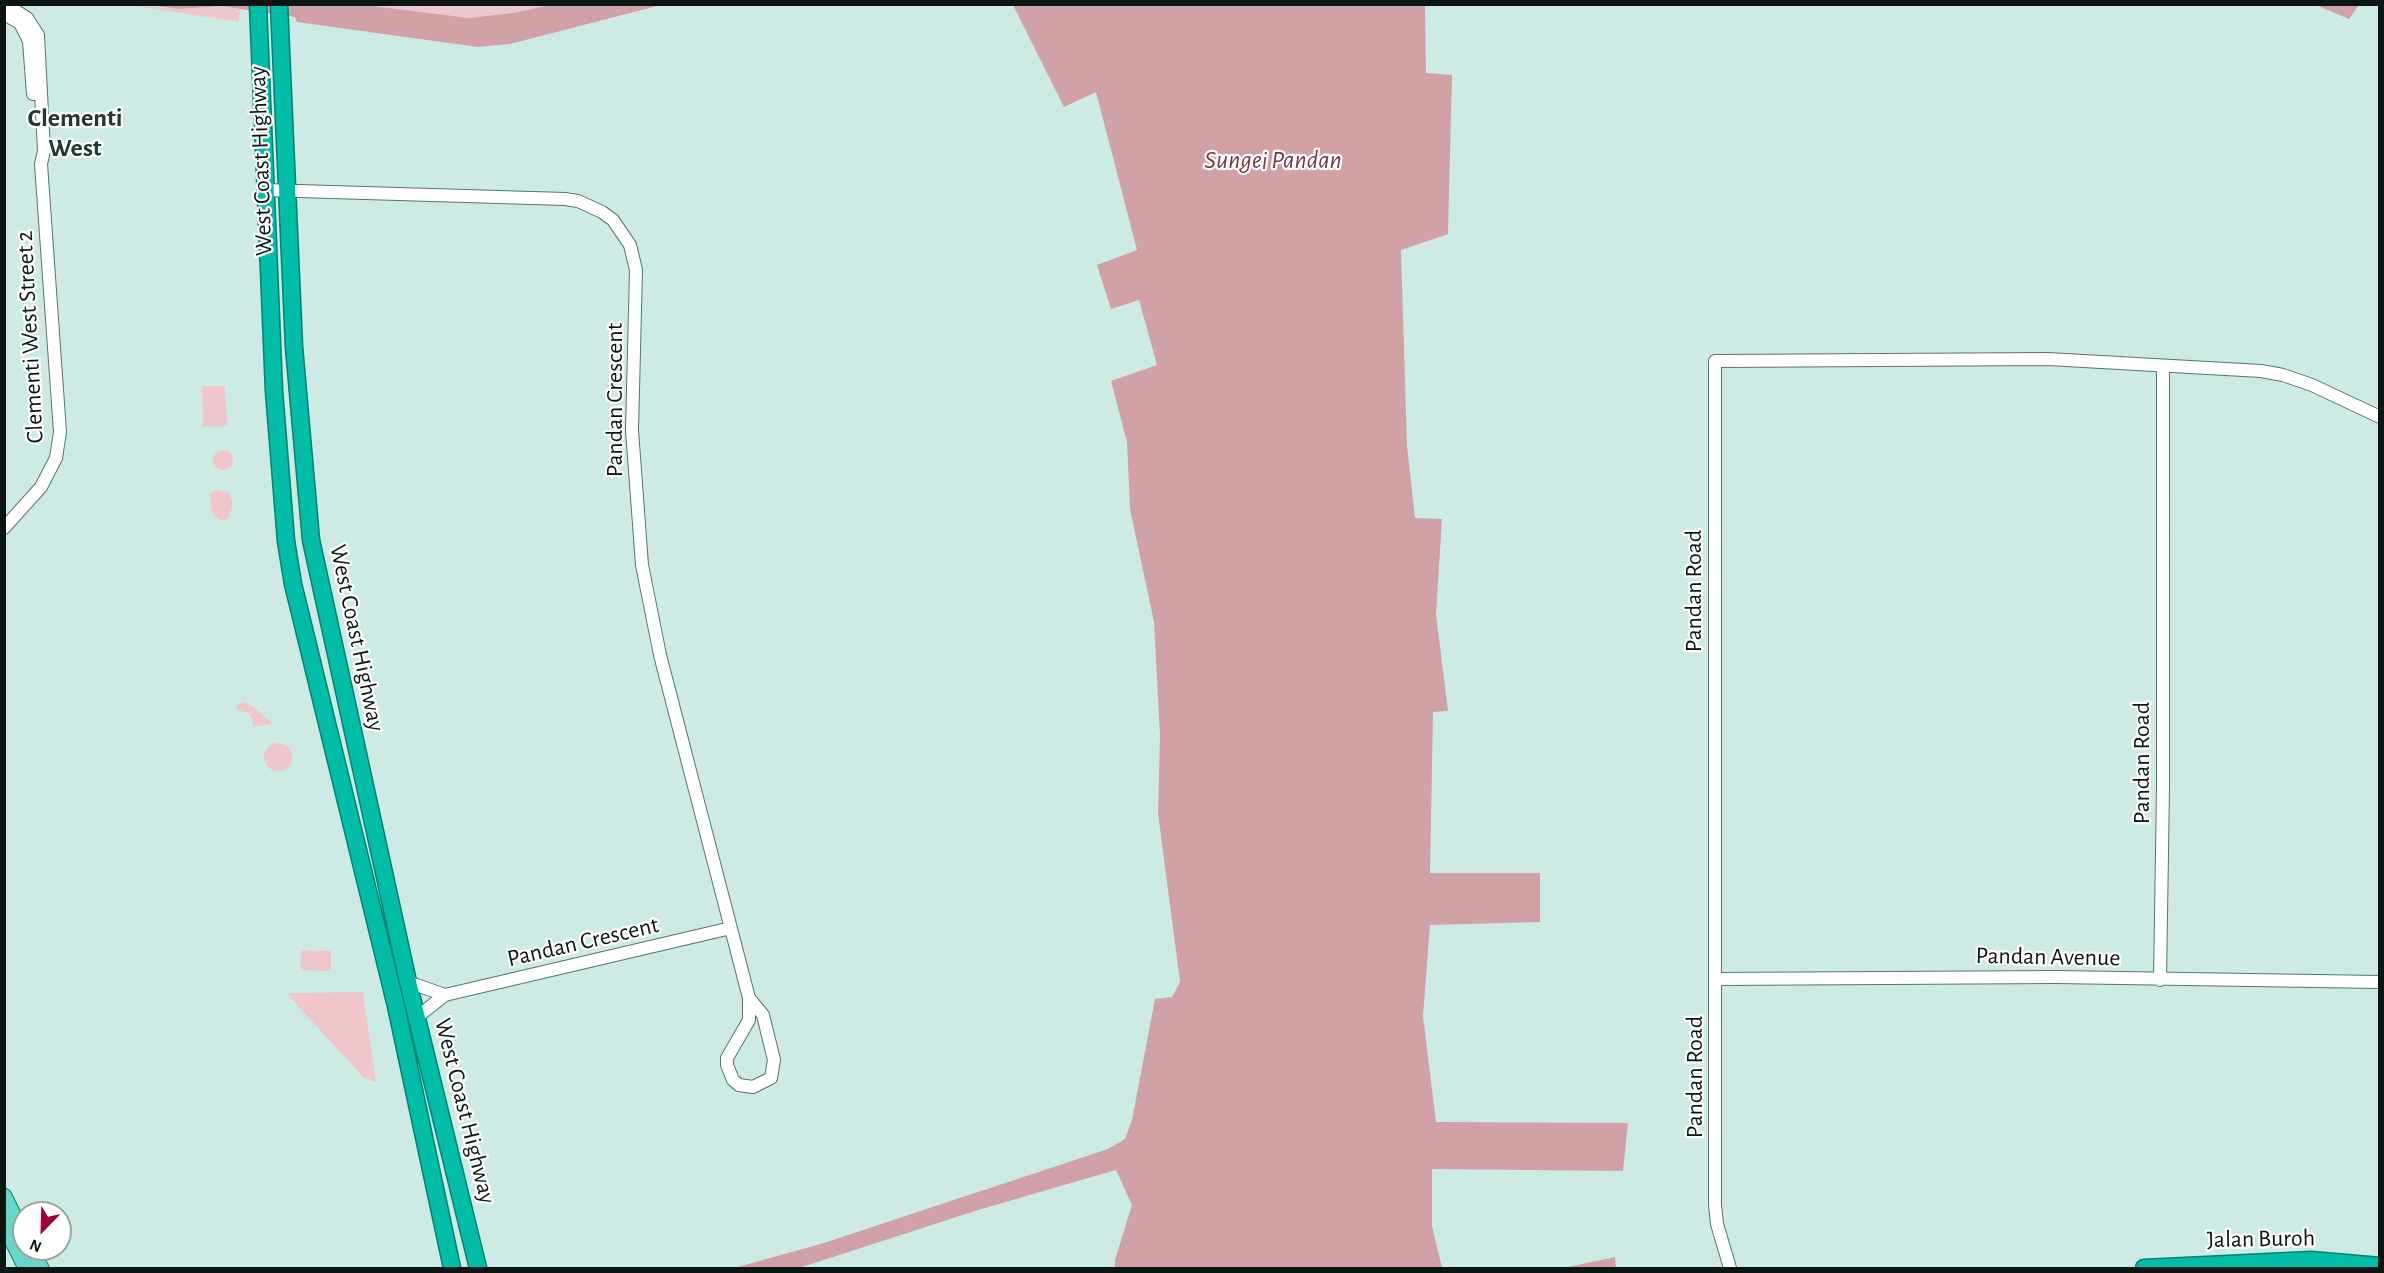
<!DOCTYPE html>
<html>
<head>
<meta charset="utf-8">
<style>
	body { margin:0 }
	#map { position:relative; width:2384px; height:1273px; overflow:hidden; background:#cdebe4; font-family:"Alegreya Sans",sans-serif }
	canvas { display:block }
	.frame { position:absolute; inset:0; border:6px solid #0b1614; pointer-events:none }
	.north { position:absolute; left:12px; top:1201px; width:60px; height:60px; box-sizing:border-box; background:#fff; border:2px solid #9da2a1; border-radius:50%; rotate:203deg; font-size:16px; font-weight:700; line-height:24px; text-align:center; color:#0b1614 }
	.north::after { content:''; display:block; margin:auto; width:21px; height:27px; background:#a1013a; clip-path:polygon(50% 0,100% 100%,50% 72%,0 100%) }
</style>
</head>
<body>
<div id="map">
<canvas width="2384" height="1273"></canvas>
<div class="frame"></div>
<div class="north">N</div>
</div>
<script>
const ctx = document.querySelector('canvas').getContext('2d');
ctx.lineJoin = 'round';
function fill(path, color) {
  ctx.fillStyle = color;
  ctx.fill(path, 'evenodd');
}
function toPath(rows) {
  const path = new Path2D();
  for (const r of rows) {
    if (r.length === 3) {
      path.moveTo(r[0] + r[2], r[1]);
      path.arc(r[0], r[1], r[2], 0, 2 * Math.PI);
      continue;
    }
    path.moveTo(r[0], r[1]);
    for (let i = 2; i < r.length; i += 2) path.lineTo(r[i], r[i + 1]);
  }
  return path;
}
function trace(path, color, width, dash) {
  ctx.strokeStyle = color;
  ctx.lineWidth = width;
  ctx.lineCap = dash ? 'butt' : 'round';
  ctx.setLineDash(dash || []);
  ctx.stroke(path);
}
function label(font, color, halo, rows, align = 'center') {
  ctx.font = font + ' "Alegreya Sans",sans-serif';
  ctx.lineWidth = 4.5;
  ctx.setLineDash([]);
  ctx.textBaseline = 'middle';
  ctx.strokeStyle = halo;
  ctx.fillStyle = color;
  for (const [text, x, y, turn = 0] of rows) {
    ctx.save();
    ctx.translate(x, y);
    ctx.rotate((+turn || 0) * Math.PI / 180);
    ctx.textAlign = isNaN(turn) ? turn : align;
    if (halo) ctx.strokeText(text, 0, 0);
    ctx.fillText(text, 0, 0);
    ctx.restore();
  }
}
fill(toPath([
	[130,5,179,9,221,6,240,9,239,18,238,22],
	[356,5,550,5,513,13,469,18],
	[202,386,225,386,227,426,203,427],
	[223,460,10],
	[216,490,229,493,233,504,229,518,221,521,212,513,210,501,211,493],
	[243,702,251,705,273,724,253,727,252,719,248,713,238,710,235,706],
	[278,757,14],
	[302,950,331,951,331,971,302,970,300,963],
	[363,992,376,1082,364,1078,286,993]
]), '#efc7ca');
fill(toPath([
	[356,4,469,18,513,13,550,5,661,5,510,44,478,47,297,22,295,17,221,6,179,9,150,5],
	[1013,5,1425,5,1426,73,1452,75,1448,234,1401,250,1407,446,1415,518,1442,519,1436,615,1448,711,1433,712,1430,873,1540,873,1540,922,1430,925,1423,1016,1436,1122,1628,1123,1623,1171,1432,1169,1432,1226,1442,1268,1115,1268,1115,1260,1132,1205,1116,1170,978,1210,799,1268,734,1268,824,1243,1108,1149,1125,1139,1132,1120,1155,999,1172,997,1180,982,1158,813,1160,735,1154,622,1130,509,1127,442,1111,381,1157,365,1139,300,1111,309,1097,265,1137,250,1096,92,1064,107],
	[2316,5,2359,5,2349,19],
	[1615,1257,1616,1268,1563,1268]
]), '#d0a2a6');
const minor = toPath([
	[4,14,20,23,29,41,33,94],
	[265,190,565,199,578,201,602,212,613,220,630,245,636,270,632,430,642,565,660,655,749,998,749,1020,727,1058,727,1065,733,1080,739,1085,753,1087,771,1078,774,1060,763,1015,749,998],
	[4,528,41,487,56,458,60,432,41,164,44,151,38,35,27,18,5,4],
	[1716,979,2056,977,2380,982],
	[2160,980,2163,788,2163,367],
	[408,982,445,995],
	[417,1017,445,995,731,928],
	[1730,1268,1717,1224,1715,1205,1715,361,2048,359,2261,371,2283,375,2312,385,2380,417]
]);
const major = toPath([
	[4,1196,24,1237],
	[4,1224,26,1268],
	[30,1249,41,1268]
]);
const highway = toPath([
	[258,4,274,391,286,541,293,584,396,1006,452,1268],
	[279,4,294,347,311,540,408,982,478,1268],
	[2144,1268,2311,1260,2380,1266]
]);
trace(minor, '#58736d', 14);
trace(major, '#048374', 17);
trace(highway, '#048374', 19);
trace(minor, '#fff', 12);
trace(major, '#67d7ca', 15);
trace(highway, '#01bda7', 16);
label('24px', '#0b1614', '#fff', [
	["West Coast Highway",261,161,-92],
	["Clementi West Street 2",30,337,-93],
	["Pandan Crescent",615,400,-90],
	["Pandan Road",1694,591,-90],
	["West Coast Highway",357,638,78],
	["Pandan Road",2142,763,-90],
	["Pandan Crescent",583,942,-13],
	["Pandan Avenue",2048,957,1],
	["Pandan Road",1695,1077,-90],
	["West Coast Highway",465,1111,76],
	["Jalan Buroh",2261,1239,-1]
]);
label('bold 26px', '#203934', '#fff', [
	["Clementi",75,118],
	["West",75,148]
]);
label('italic 26px', '#763942', '#fff', [
	["Sungei Pandan",1273,160]
]);
</script>
</body>
</html>
